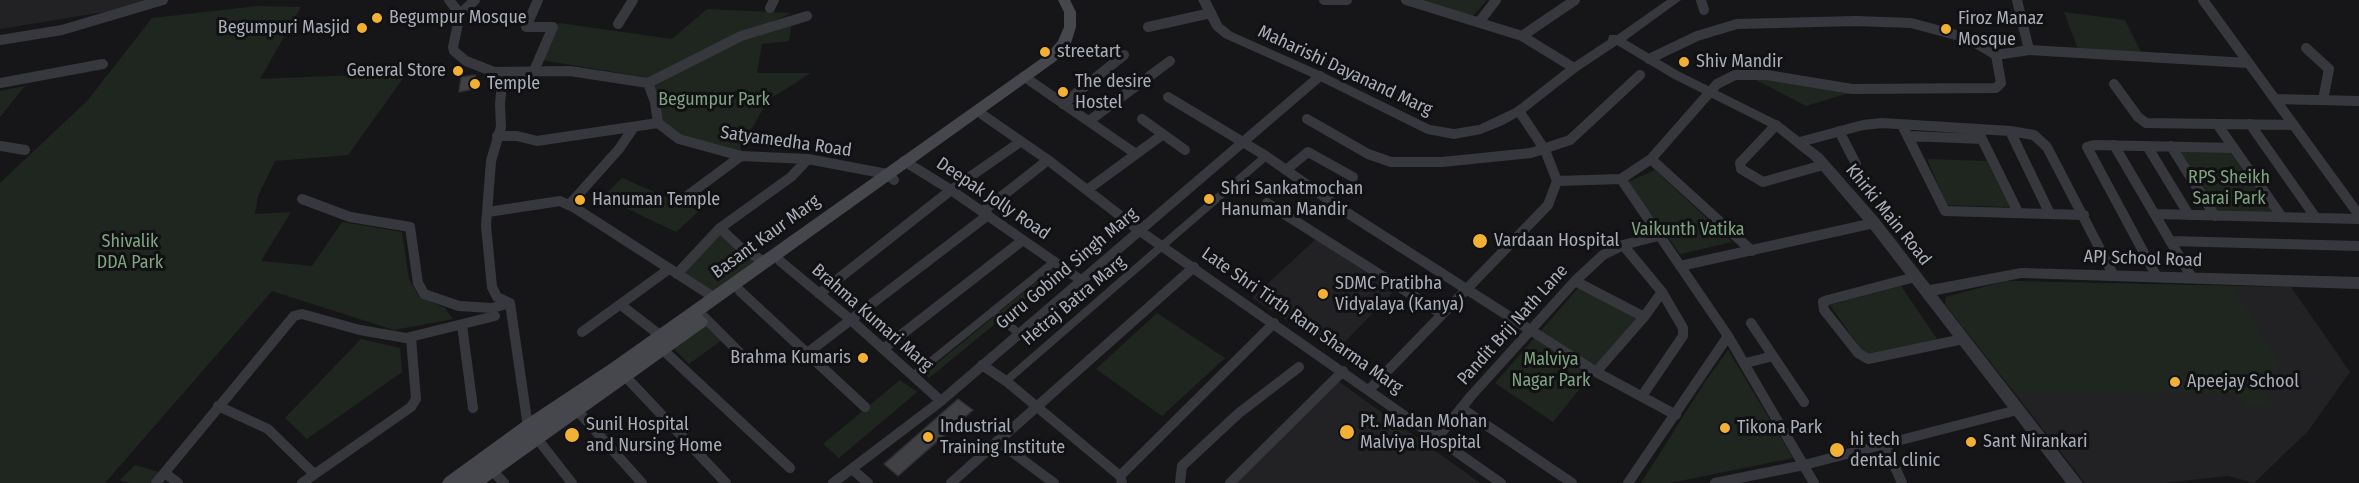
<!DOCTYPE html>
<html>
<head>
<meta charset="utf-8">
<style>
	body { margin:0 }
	canvas { display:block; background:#161618 }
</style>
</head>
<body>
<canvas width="2359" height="483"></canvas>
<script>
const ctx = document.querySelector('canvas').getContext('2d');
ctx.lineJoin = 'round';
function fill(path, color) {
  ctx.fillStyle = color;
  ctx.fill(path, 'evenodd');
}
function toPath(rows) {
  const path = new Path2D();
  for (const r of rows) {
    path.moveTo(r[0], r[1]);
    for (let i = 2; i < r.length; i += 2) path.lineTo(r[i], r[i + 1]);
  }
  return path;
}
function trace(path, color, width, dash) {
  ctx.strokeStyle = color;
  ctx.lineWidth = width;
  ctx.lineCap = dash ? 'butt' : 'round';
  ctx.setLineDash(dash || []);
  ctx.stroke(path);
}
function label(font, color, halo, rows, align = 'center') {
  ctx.font = font + ' "Fira Sans Condensed",sans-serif';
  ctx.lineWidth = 6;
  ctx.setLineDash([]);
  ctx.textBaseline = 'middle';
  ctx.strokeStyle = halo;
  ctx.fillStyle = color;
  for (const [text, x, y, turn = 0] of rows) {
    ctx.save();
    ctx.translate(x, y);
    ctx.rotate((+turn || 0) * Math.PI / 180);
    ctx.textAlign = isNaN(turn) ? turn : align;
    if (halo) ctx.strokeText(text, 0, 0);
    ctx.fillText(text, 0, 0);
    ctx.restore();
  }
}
fill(toPath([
	[0,0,158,0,135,7,0,29],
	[1316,239,1394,291,1336,351,1252,298],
	[2006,281,2291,287,2350,372,2308,431,2254,483,2228,476,2163,483,2085,483,1945,304,1946,297],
	[1338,381,1480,483,1231,483]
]), '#222225');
fill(toPath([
	[1422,0,1487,0,1473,16],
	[258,6,301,7,260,79,407,73,348,155,275,161,258,196,255,214,291,212,261,261,312,266,342,222,402,232,409,279,419,297,445,308,453,319,394,330,272,291,105,483,0,483,0,183,88,100,152,18],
	[707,9,791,13,761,27,793,19,789,41,762,44,757,73,811,73,768,100,740,149,755,158,666,130,650,78,541,60,559,23,672,39],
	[2064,12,2125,20,2141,52,2078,49],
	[1756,80,1772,80,1849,93,1806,106],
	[25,86,0,117,0,91],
	[2178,151,2230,152,2273,213,2218,211],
	[1927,159,1987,161,2010,207,1947,205],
	[1655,170,1732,242,1680,254,1628,182],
	[622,178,699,211,676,232,603,197],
	[720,228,760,265,715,298,677,274],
	[1052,269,1057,273,929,378,924,374],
	[2006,281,2233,286,2280,364,2265,389,2274,407,2246,406,2238,394,2014,392,1945,304,1946,297],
	[1580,286,1636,319,1553,422,1495,383],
	[1901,286,1937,339,1867,358,1830,305],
	[1157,313,1225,358,1162,416,1096,369],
	[707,325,722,340,689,364,673,348],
	[361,339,400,348,402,372,307,439,285,418],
	[1728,350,1793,458,1670,483,1641,483,1705,382],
	[900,380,917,392,839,458,823,444],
	[135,465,159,472,150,483,129,483,120,480]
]), '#1e261f');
const building = toPath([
	[475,75,478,88,459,92,461,77,475,75],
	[958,399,973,410,898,476,884,464,958,399]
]);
fill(building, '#404145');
trace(building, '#303034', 1.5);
trace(toPath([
	[993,311,1019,334],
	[914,375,1055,261],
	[1006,381,1266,156]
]), '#37383d', 8);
trace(toPath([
	[449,0,460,14],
	[475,0,460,14,453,47,454,51,466,61,494,72,570,71,648,83],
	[1324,0,1347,0],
	[1406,0,1522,36,1574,68],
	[1701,0,1704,10],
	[2017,0,2029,50],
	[2203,0,2359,215],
	[770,8,774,0],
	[1480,21,1496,0],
	[618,24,633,0],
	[1148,27,1211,13],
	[1522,36,1575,0],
	[0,40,62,30,163,0],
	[2306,48,2329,69,2323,100],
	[1649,59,1697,36,1737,24,1856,21,1911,23,1967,38,1996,55],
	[503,72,500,104,501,127,491,161,486,226,492,287,497,297,510,303,528,427,572,483],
	[533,73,553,27,526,27,538,0],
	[1029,80,1136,154],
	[0,83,103,64],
	[648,83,655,102,658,123,679,139,741,156,808,159,887,174,894,180],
	[648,83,741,36,807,16],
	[2114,84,2138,117,2146,123,2294,125],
	[1168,97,1266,156,1346,212,1596,372,1676,415],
	[2275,99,2359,101],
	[1063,104,1124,55],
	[983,115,1048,160,1140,231,1501,483],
	[1142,119,1185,150],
	[1307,119,1368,154,1391,162,1442,162,1531,153,1570,140,1640,75],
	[1089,121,1170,61],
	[2217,124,2282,217],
	[2250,124,2316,218],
	[1776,125,1740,163,1741,169,1763,182,1823,165],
	[1902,125,1945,211,2084,215],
	[1977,129,2018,212],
	[1839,131,1856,164],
	[2010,131,2049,212],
	[497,136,517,136,537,141,658,123],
	[1909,136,1982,139],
	[1800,142,1863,125,1882,123,2010,131,2034,135,2047,147,2114,276],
	[2114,145,2192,278],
	[0,146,25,150],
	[2147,146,2189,215],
	[2171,146,2215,216],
	[1651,159,1752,251],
	[904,161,951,190,1082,281],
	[1286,170,1308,152,1353,177],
	[1621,179,1728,336,1814,483],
	[1557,181,1621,179,1651,159,1717,84,1735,75,1767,75,1852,89,1996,88,2001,83,1996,55,2029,50,2248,63],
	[1087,190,1162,135],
	[302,199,350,217,410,227,418,283,424,294,459,306,492,308,510,303],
	[679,202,741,156],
	[1267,203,1442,314],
	[569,205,619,149,634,127],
	[983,211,1048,160],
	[488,212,560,201,575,208,715,298],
	[2155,214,2359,219],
	[720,228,741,248,765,262],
	[2170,241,2359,246],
	[1623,245,1662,292,1644,317],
	[780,261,851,320,941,401],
	[1680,266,1874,223],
	[677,274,720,228,791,177,808,159],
	[1915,277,1828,300,1823,302,1824,310,1858,353,1868,359,1963,339],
	[2157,277,2087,147,2094,145,2234,148],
	[1575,281,1644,317,1596,372],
	[740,291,865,407],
	[819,294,951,190,1020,142],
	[621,305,661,336],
	[704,317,740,353],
	[462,325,473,408],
	[582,332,669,269],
	[662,349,790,468],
	[883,349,1023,240],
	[806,354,988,215],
	[1773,356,1804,402],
	[1746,363,1773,356,1751,323],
	[982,365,1006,381,1120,476,1122,483],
	[625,376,726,483],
	[1369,390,1548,205,1557,181,1545,150,1519,111],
	[1642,396,1683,336,1683,328,1662,292],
	[218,406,268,429,314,474],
	[575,408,642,483],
	[1461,408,1572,483],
	[1437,438,1471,396,1575,281,1603,255,1623,245,1658,236],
	[997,441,1054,483],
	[1885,444,1902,483],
	[491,469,504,483],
	[852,469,868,483],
	[165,473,178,483],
	[1120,476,1274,323],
	[156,483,294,316,302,314,360,330,406,338,495,316],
	[302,483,411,407,416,399,411,338],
	[833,483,941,401,1320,76],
	[951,483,1194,267],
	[1180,483,1182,466,1239,413,1299,367],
	[1230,483,1343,371],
	[1628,483,1728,336],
	[1715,483,1804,465,2017,410]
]), '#37383d', 10);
fill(toPath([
	[1198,0,1210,0,1222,24,1232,32,1324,73,1430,125,1454,129,1479,125,1515,108,1570,65,1608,40,1609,35,1617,35,1667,0,1681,0,1626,40,1680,72,1780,122,1822,154,1879,219,1930,285,2021,268,2359,277,2359,289,2021,278,1937,295,2083,483,2066,483,1869,227,1812,160,1772,128,1672,78,1617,45,1578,71,1523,114,1503,125,1481,134,1454,139,1427,134,1316,79,1224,38,1213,29,1198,0]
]), '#37383d');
fill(toPath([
	[1058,0,1070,0,1076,12,1076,27,1071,43,1056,61,702,315,708,321,706,326,486,483,442,483,445,478,522,422,611,363,1046,55,1058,41,1064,27,1064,12,1058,0]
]), '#45474d');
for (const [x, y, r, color] of [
	[377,18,6,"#f2b134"],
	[362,28,6,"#f2b134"],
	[1946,29,6,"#f2b134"],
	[1045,52,6,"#f2b134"],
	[1684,62,6,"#f2b134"],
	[458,71,6,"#f2b134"],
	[475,84,6,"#f2b134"],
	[1063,92,6,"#f2b134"],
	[1209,199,6,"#f2b134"],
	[580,200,6,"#f2b134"],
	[1480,241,8,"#f2b134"],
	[1323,294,6,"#f2b134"],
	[863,358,6,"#f2b134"],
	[2175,382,6,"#f2b134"],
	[1725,428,6,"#f2b134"],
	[1347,432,8,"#f2b134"],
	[572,435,8,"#f2b134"],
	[928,437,6,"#f2b134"],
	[1971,442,6,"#f2b134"],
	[1837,450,8,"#f2b134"]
]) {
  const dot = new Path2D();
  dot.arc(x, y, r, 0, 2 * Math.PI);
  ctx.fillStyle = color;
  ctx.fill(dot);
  trace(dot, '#111113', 2);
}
label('18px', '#a8adb8', '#111113', [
	["Begumpur Mosque",389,18],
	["Firoz Manaz",1958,19],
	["Mosque",1958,40],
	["Begumpuri Masjid",350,28,"right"],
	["streetart",1057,52],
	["Shiv Mandir",1696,62],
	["General Store",446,71,"right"],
	["The desire",1075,82],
	["Hostel",1075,103],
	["Temple",487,84],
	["Shri Sankatmochan",1221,189],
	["Hanuman Mandir",1221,210],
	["Hanuman Temple",592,200],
	["Vardaan Hospital",1494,241],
	["SDMC Pratibha",1335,284],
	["Vidyalaya (Kanya)",1335,305],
	["Brahma Kumaris",851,358,"right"],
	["Apeejay School",2187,382],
	["Pt. Madan Mohan",1360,422],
	["Malviya Hospital",1360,443],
	["Sunil Hospital",586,425],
	["and Nursing Home",586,446],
	["Industrial",940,427],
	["Training Institute",940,448],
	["Tikona Park",1737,428],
	["hi tech",1850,440],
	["dental clinic",1850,461],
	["Sant Nirankari",1983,442]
], 'left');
label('18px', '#a8adb8', '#111113', [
	["Maharishi Dayanand Marg",1345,71,25],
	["Satyamedha Road",786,142,8],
	["Deepak Jolly Road",993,199,34],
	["Khirki Main Road",1888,215,51],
	["Basant Kaur Marg",766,237,-36],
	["APJ School Road",2143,259,2],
	["Guru Gobind Singh Marg",1067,269,-40],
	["Hetraj Batra Marg",1074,301,-40],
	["Brahma Kumari Marg",872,318,41],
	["Late Shri Tirth Ram Sharma Marg",1302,321,35],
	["Pandit Brij Nath Lane",1513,325,-48]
]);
label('18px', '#7fa381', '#111113', [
	["Begumpur Park",714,100],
	["RPS Sheikh",2229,178],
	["Sarai Park",2229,199],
	["Vaikunth Vatika",1688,230],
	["Shivalik",130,242],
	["DDA Park",130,263],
	["Malviya",1551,360],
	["Nagar Park",1551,381]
]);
</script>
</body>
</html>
